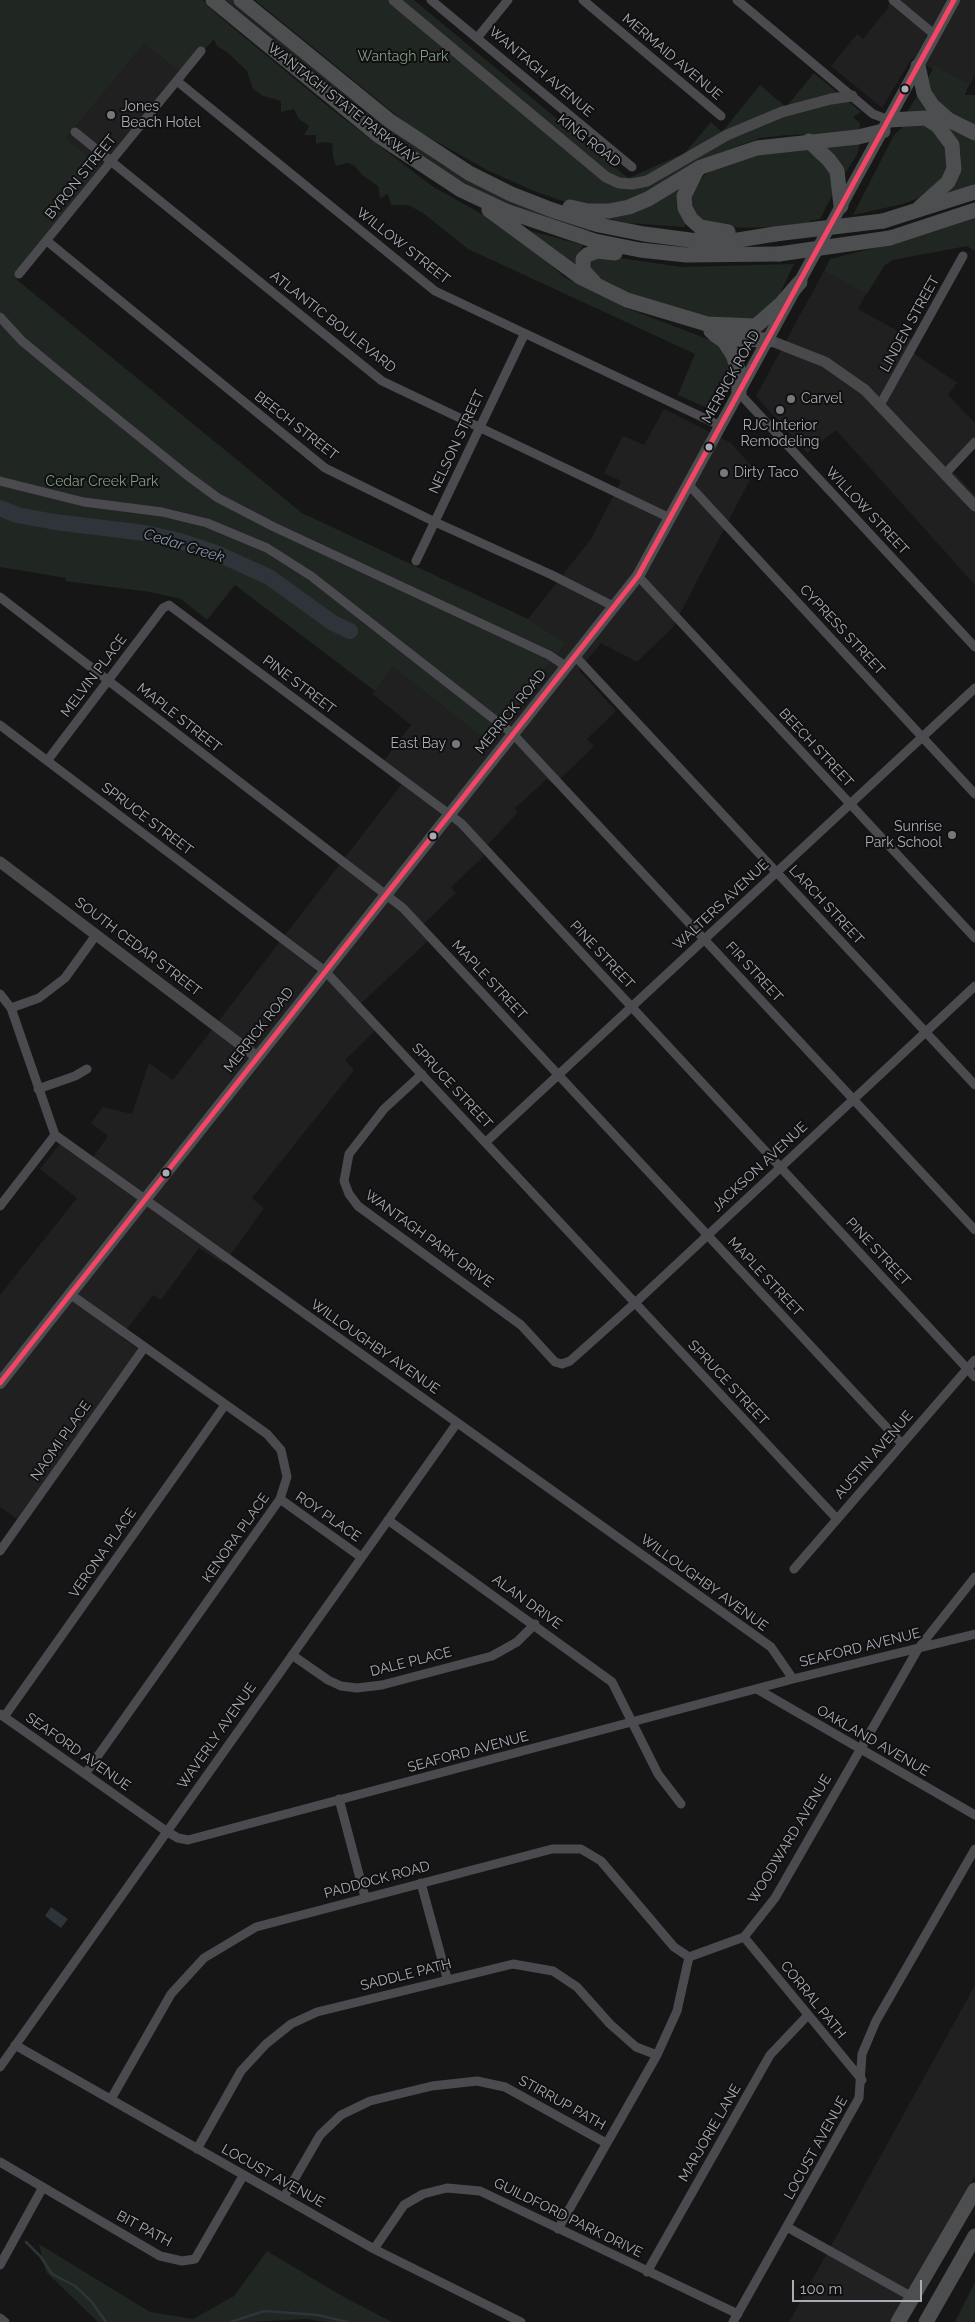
<!DOCTYPE html>
<html>
<head>
<meta charset="utf-8">
<style>
	body { margin:0 }
	#map { position:relative; width:975px; height:2322px; overflow:hidden; background:#161616; font-family:Raleway,sans-serif }
	canvas { display:block }
	.scale { position:absolute; left:792px; top:2280px; width:130px; height:22px; box-sizing:border-box; border:2px solid #a9acb5; border-top:0; padding-left:6px; font-size:15px; line-height:18px; white-space:nowrap; color:#a9acb5; -webkit-text-stroke:4px #101011; paint-order:stroke }
</style>
</head>
<body>
<div id="map">
<canvas width="975" height="2322"></canvas>
<div class="scale">100 m</div>
</div>
<script>
const ctx = document.querySelector('canvas').getContext('2d');
ctx.lineJoin = 'round';
function fill(path, color) {
  ctx.fillStyle = color;
  ctx.fill(path, 'evenodd');
}
function toPath(rows) {
  const path = new Path2D();
  for (const r of rows) {
    path.moveTo(r[0], r[1]);
    for (let i = 2; i < r.length; i += 2) path.lineTo(r[i], r[i + 1]);
  }
  return path;
}
function trace(path, color, width, dash) {
  ctx.strokeStyle = color;
  ctx.lineWidth = width;
  ctx.lineCap = dash ? 'butt' : 'round';
  ctx.setLineDash(dash || []);
  ctx.stroke(path);
}
function label(font, color, halo, rows, align = 'center') {
  ctx.font = font + ' Raleway,sans-serif';
  ctx.lineWidth = 4;
  ctx.setLineDash([]);
  ctx.textBaseline = 'middle';
  ctx.strokeStyle = halo;
  ctx.fillStyle = color;
  for (const [text, x, y, turn = 0] of rows) {
    ctx.save();
    ctx.translate(x, y);
    ctx.rotate((+turn || 0) * Math.PI / 180);
    ctx.textAlign = isNaN(turn) ? turn : align;
    if (halo) ctx.strokeText(text, 0, 0);
    ctx.fillText(text, 0, 0);
    ctx.restore();
  }
}
fill(toPath([
	[890,0,975,0,975,76,968,88,912,58,882,108,831,66,857,34,863,39,887,9],
	[144,44,183,74,105,170,66,138],
	[824,271,867,292,858,309,914,340,909,350,957,383,948,395,975,423,975,439,949,467,975,495,975,585,836,430,807,453,756,396],
	[664,409,731,443,755,470,673,627,637,662,601,643,579,670,616,711,587,739,594,746,554,785,547,779,515,808,518,812,481,852,484,856,451,887,456,893,417,930,428,941,356,1008,375,1030,345,1060,354,1070,252,1198,264,1208,224,1264,199,1248,161,1300,153,1295,121,1337,139,1350,17,1519,0,1507,0,1295,77,1198,40,1169,60,1144,88,1164,108,1136,91,1123,103,1107,132,1114,149,1063,173,1080,401,785,379,767,411,725,373,694,393,667,487,741,566,643,528,619,591,539,621,481,604,473,623,436,644,445],
	[975,1985,975,2176,891,2322,789,2322]
]), '#202021');
fill(toPath([
	[0,0,203,0,214,12,330,108,432,186,494,221,535,250,564,277,624,307,718,343,729,358,731,375,714,411,678,395,695,354,468,249,423,213,408,205,391,205,388,194,380,198,378,186,362,175,355,166,348,163,336,166,333,157,332,143,322,142,316,144,316,135,304,135,309,126,299,119,294,109,281,112,281,101,263,96,253,89,247,71,227,52,217,46,214,39,183,74,144,44,66,138,105,170,16,279,302,513,528,619,566,643,487,741,393,667,375,691,235,585,207,620,181,599,150,592,65,581,66,578,0,567],
	[226,0,233,0,391,130,442,165,499,196,591,230,589,232,562,225,497,200,441,170,388,133],
	[255,0,414,0,628,178,685,153,711,122,722,132,760,85,786,107,814,73,861,112,853,117,860,123,859,133,788,135,760,138,712,156,636,199,584,208,536,192,487,170,412,128],
	[934,66,969,84,965,95,975,95,975,129,962,124,930,96,928,78],
	[920,91,975,137,975,186,941,196,959,169,961,154,956,141,907,112],
	[921,121,941,134,951,170,931,193,903,204,853,215,894,135,908,122],
	[824,143,860,144,857,155,844,175],
	[802,148,818,154,832,169,836,188,820,219,810,221,809,223,772,227,715,228,706,225,691,210,690,191,706,174,727,162,758,153],
	[686,181,685,227,628,223,592,215],
	[975,218,975,251,967,246,893,260,884,266,867,294,824,271,830,259,899,242],
	[531,231,583,245,573,268,560,258],
	[600,255,681,267,794,264,777,300,754,322,732,325,671,308,608,285,588,271,589,259],
	[39,2244,150,2312,193,2319,234,2296,267,2251,342,2296,392,2322,325,2322,308,2319,249,2322,98,2322,46,2272],
	[975,2282,975,2322,955,2322]
]), '#202621');
fill(toPath([
	[51,1907,68,1919,61,1928,45,1916]
]), '#2e343a');
trace(toPath([
	[26,2242,41,2257,52,2274,75,2286,91,2301,106,2322],
	[231,2322,264,2311,318,2315,347,2322]
]), '#2e343a', 2.5);
trace(toPath([
	[0,508,17,515,55,522,145,533,180,541,216,553,269,577,333,623,350,631]
]), '#2e343a', 16);
trace(toPath([
	[431,0,632,167],
	[583,0,721,116],
	[737,0,873,114,889,120],
	[893,0,935,35],
	[477,38,508,0],
	[177,81,435,291,721,426],
	[75,132,382,381,670,518],
	[47,241,325,468,435,522,552,575,615,607],
	[19,274,201,51],
	[0,317,22,341,57,370,188,476,218,498,274,527,549,655,567,667],
	[739,393,975,647],
	[880,405,963,256],
	[945,474,975,442],
	[0,481,84,502,162,512,207,523,267,548,311,576,513,734,975,1230],
	[689,485,975,794],
	[416,561,524,335],
	[638,576,975,938],
	[0,597,403,908,902,1444],
	[575,656,975,1085],
	[0,725,325,971,837,1519],
	[47,761,163,608,169,605,173,608,461,823,975,1377],
	[0,994,11,1008,55,1135,771,1647,793,1679],
	[11,1008,39,998,65,978,96,935],
	[422,1074,384,1109,349,1154,344,1181,349,1194,358,1206,521,1325,555,1362,562,1364,570,1361,635,1303,975,986],
	[38,1089,75,1076,87,1069],
	[486,1142,975,688],
	[0,1206,55,1135],
	[70,1294,267,1434,281,1450,287,1477,280,1499,85,1774],
	[280,1499,361,1557],
	[388,1520,612,1682,658,1774,681,1804],
	[0,1551,144,1348],
	[794,1569,975,1360],
	[292,1655,328,1680,341,1686,357,1688,382,1685,492,1656,517,1642,535,1624],
	[757,1689,975,1815],
	[0,1714,166,1831,178,1838,188,1840,793,1679,975,1634],
	[4,1717,225,1405],
	[339,1799,365,1897],
	[421,1883,447,1978],
	[744,1937,862,2080],
	[15,2045,374,2249,521,2322],
	[0,2067,457,1423],
	[111,2099,171,1994,204,1958,256,1927,552,1849,581,1849,601,1861,674,1947,689,1957],
	[197,2149,241,2071,266,2044,291,2024,317,2012,513,1964,553,1971,577,1987,610,2024,636,2047,657,2055],
	[0,2162,160,2256,182,2261,195,2259,243,2176],
	[284,2197,320,2135,341,2115,370,2101,432,2086,477,2081,505,2087,606,2143],
	[787,2227,912,2297],
	[558,2229,657,2055,677,2011,689,1957,744,1937,775,1898,918,1649,975,1577],
	[374,2249,404,2205,423,2194,447,2188,480,2191,738,2314],
	[0,2265,43,2187],
	[647,2272,770,2055,808,2015],
	[0,2318,5,2322],
	[733,2322,859,2098,862,2054,876,2021,975,1849]
]), '#4b4b4f', 9);
trace(toPath([
	[394,0,606,177,619,183,632,184,647,181,727,135,782,112,831,99,852,96],
	[769,340,825,362,865,390,975,506],
	[0,862,257,1057]
]), '#49494c', 11);
trace(toPath([
	[0,1383,638,576,954,0]
]), '#4d4e50', 12);
trace(toPath([
	[213,0,379,136,461,190,506,211,595,241,640,250,686,255,779,254],
	[241,0,390,121,469,173,511,194,552,210,599,225,644,234,690,240,732,241,775,234],
	[918,66,924,93,932,105,949,120,975,133],
	[889,120,926,118,938,126,952,145,954,169,948,182,918,209],
	[809,141,829,160,837,171,841,206],
	[696,172,684,196,685,208,691,219,700,227,728,232],
	[570,207,588,211,609,211,629,207,648,199,701,167,757,148,858,137,883,131],
	[489,210,580,277,627,300,707,324,756,326,781,304,800,282],
	[883,221,975,192],
	[890,238,975,210],
	[594,282,583,270,583,259,587,255,597,251,615,253],
	[711,331,736,339,769,340],
	[714,334,724,341,733,355,738,370,739,393],
	[898,2322,975,2190],
	[926,2322,975,2236]
]), '#4d4e4f', 15);
trace(toPath([
	[775,234,883,221],
	[779,254,890,238]
]), '#4d4e4f', 15);
trace(toPath([
	[0,1383,638,576,954,0]
]), '#f34667', 5);
for (const [x, y, r, color] of [
	[905,89,4.5,"#a9acb5"],
	[111,115,5,"#76787d"],
	[791,399,5,"#76787d"],
	[780,410,5,"#76787d"],
	[709,447,4.5,"#a9acb5"],
	[724,473,5,"#76787d"],
	[456,744,5,"#76787d"],
	[952,835,5,"#76787d"],
	[433,836,4.5,"#a9acb5"],
	[166,1173,4.5,"#a9acb5"]
]) {
  const dot = new Path2D();
  dot.arc(x, y, r, 0, 2 * Math.PI);
  ctx.fillStyle = color;
  ctx.fill(dot);
  trace(dot, '#101011', 2);
}
label('14px', '#829e85', '#101011', [
	["Wantagh Park",403,57],
	["Cedar Creek Park",102,482]
]);
label('14px', '#a9acb5', '#101011', [
	["MERMAID AVENUE",672,57,40],
	["WANTAGH AVENUE",541,72,40],
	["WANTAGH STATE PARKWAY",343,104,38],
	["KING ROAD",589,141,38],
	["BYRON STREET",81,177,-51],
	["WILLOW STREET",403,246,38],
	["ATLANTIC BOULEVARD",333,322,38],
	["LINDEN STREET",910,324,-61],
	["MERRICK ROAD",731,377,-61],
	["BEECH STREET",296,426,38],
	["NELSON STREET",457,442,-65],
	["WILLOW STREET",867,511,47],
	["CYPRESS STREET",842,630,47],
	["MELVIN PLACE",94,676,-53],
	["PINE STREET",299,685,37],
	["MERRICK ROAD",511,712,-51],
	["MAPLE STREET",179,718,38],
	["BEECH STREET",816,748,47],
	["SPRUCE STREET",147,819,37],
	["WALTERS AVENUE",721,905,-43],
	["LARCH STREET",826,905,47],
	["SOUTH CEDAR STREET",138,947,37],
	["PINE STREET",602,955,47],
	["FIR STREET",754,972,47],
	["MAPLE STREET",489,980,47],
	["MERRICK ROAD",259,1030,-52],
	["SPRUCE STREET",452,1086,47],
	["JACKSON AVENUE",760,1167,-43],
	["WANTAGH PARK DRIVE",429,1239,36],
	["PINE STREET",878,1252,47],
	["MAPLE STREET",765,1277,47],
	["WILLOUGHBY AVENUE",375,1347,35],
	["SPRUCE STREET",728,1383,47],
	["NAOMI PLACE",61,1441,-55],
	["AUSTIN AVENUE",874,1455,-49],
	["ROY PLACE",328,1517,35],
	["KENORA PLACE",236,1538,-55],
	["VERONA PLACE",103,1553,-55],
	["WILLOUGHBY AVENUE",704,1583,36],
	["ALAN DRIVE",527,1602,36],
	["SEAFORD AVENUE",860,1648,-14],
	["DALE PLACE",411,1662,-14],
	["WAVERLY AVENUE",217,1736,-55],
	["OAKLAND AVENUE",873,1741,30],
	["SEAFORD AVENUE",78,1752,35],
	["SEAFORD AVENUE",468,1752,-15],
	["WOODWARD AVENUE",790,1839,-59],
	["PADDOCK ROAD",377,1880,-15],
	["SADDLE PATH",406,1975,-14],
	["CORRAL PATH",813,2000,51],
	["STIRRUP PATH",562,2103,29],
	["MARJORIE LANE",710,2133,-60],
	["LOCUST AVENUE",816,2148,-61],
	["LOCUST AVENUE",273,2176,29],
	["GUILDFORD PARK DRIVE",568,2218,26],
	["BIT PATH",144,2229,28]
]);
label('14px', '#a9acb5', '#101011', [
	["Jones",121,107],
	["Beach Hotel",121,123],
	["Carvel",801,399],
	["RJC Interior",780,426,"center"],
	["Remodeling",780,442,"center"],
	["Dirty Taco",734,473],
	["East Bay",446,744,"right"],
	["Sunrise",942,827,"right"],
	["Park School",942,843,"right"]
], 'left');
label('italic 15px', '#8497ac', '#101011', [
	["Cedar Creek",184,546,17]
]);
</script>
</body>
</html>
